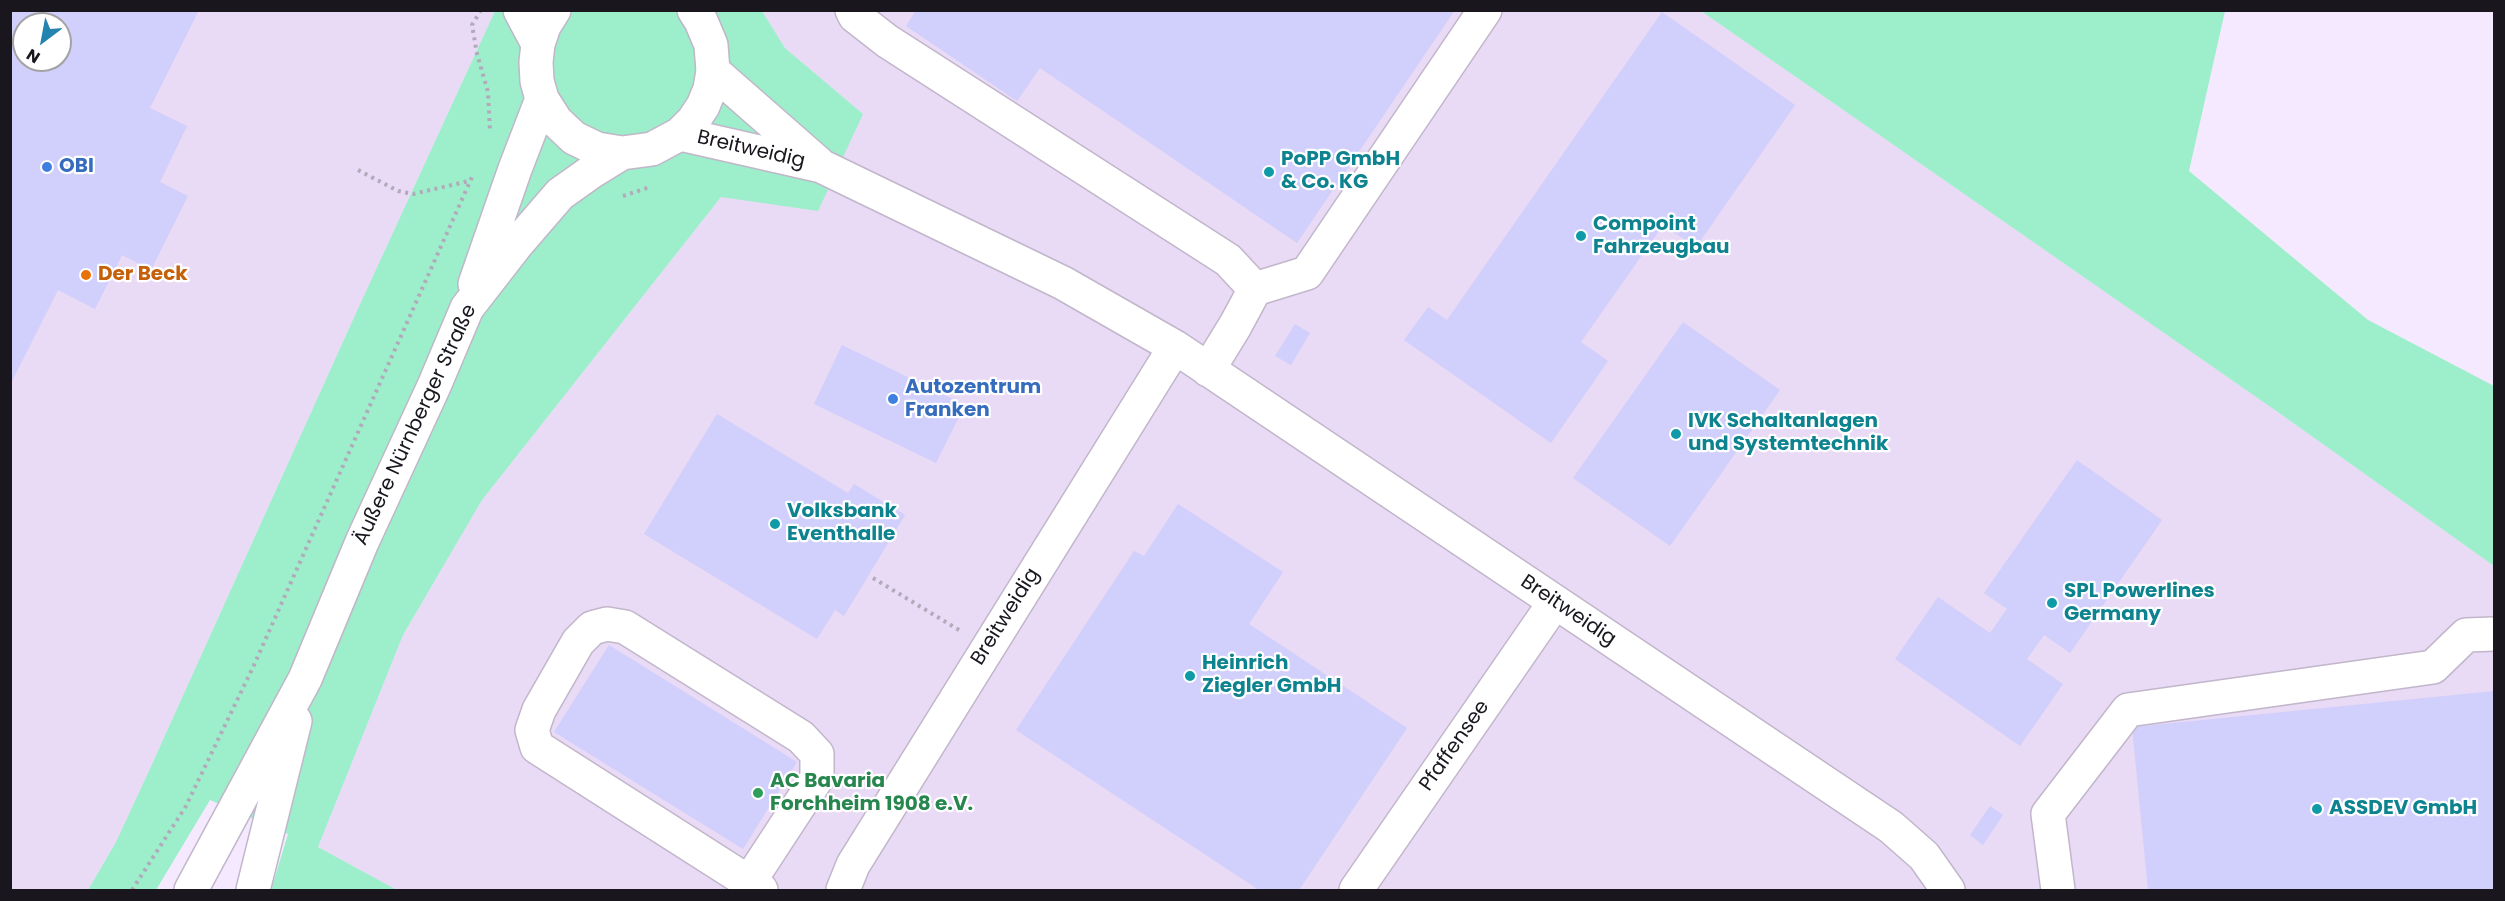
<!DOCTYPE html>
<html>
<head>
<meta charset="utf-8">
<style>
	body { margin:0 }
	#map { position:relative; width:2505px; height:901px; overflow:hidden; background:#f4e9fe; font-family:Poppins,sans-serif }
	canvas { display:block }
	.frame { position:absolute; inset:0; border:12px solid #1a161e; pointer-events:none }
	.north { position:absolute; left:12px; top:12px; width:60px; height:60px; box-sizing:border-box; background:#fff; border:2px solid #a3a2a5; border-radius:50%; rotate:212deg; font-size:16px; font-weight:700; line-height:24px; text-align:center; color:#1a161e }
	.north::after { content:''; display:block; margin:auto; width:21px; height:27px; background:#2484b0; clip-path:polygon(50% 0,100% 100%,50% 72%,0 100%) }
</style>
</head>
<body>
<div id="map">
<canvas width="2505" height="901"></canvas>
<div class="frame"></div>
<div class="north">N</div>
</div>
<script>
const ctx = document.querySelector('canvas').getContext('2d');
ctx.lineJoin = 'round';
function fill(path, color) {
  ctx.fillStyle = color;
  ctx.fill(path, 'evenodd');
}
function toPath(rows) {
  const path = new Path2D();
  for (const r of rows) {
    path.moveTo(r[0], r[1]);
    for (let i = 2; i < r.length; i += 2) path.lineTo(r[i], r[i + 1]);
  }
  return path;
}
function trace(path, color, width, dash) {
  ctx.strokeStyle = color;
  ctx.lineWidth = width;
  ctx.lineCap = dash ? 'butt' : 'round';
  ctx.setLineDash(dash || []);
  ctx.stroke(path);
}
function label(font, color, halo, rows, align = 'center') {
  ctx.font = font + ' Poppins,sans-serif';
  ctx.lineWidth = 4.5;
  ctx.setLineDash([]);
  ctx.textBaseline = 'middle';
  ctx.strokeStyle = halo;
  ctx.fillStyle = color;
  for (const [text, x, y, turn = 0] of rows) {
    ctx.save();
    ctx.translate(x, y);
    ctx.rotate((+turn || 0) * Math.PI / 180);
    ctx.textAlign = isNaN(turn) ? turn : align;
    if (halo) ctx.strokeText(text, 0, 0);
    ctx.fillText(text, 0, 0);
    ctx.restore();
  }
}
fill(toPath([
	[10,11,495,11,356,313,148,773,116,842,88,890,11,890],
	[24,24,60,24,60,60,24,60],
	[762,11,1701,11,2282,415,2494,566,2494,890,397,890,318,847,403,635,482,500,721,197,863,114,785,48]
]), '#e9daf6');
fill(toPath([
	[495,11,762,11,785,48,863,114,818,211,721,197,482,500,403,635,318,847,397,890,271,890,288,834,210,800,156,890,88,890,116,842,148,773,356,313],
	[1701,11,2225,11,2189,171,2368,320,2494,386,2494,566,2282,415]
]), '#9deeca');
fill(toPath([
	[10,10,199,10,150,108,187,126,160,182,188,196,151,270,122,255,95,309,58,290,10,385],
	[24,24,60,24,60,60,24,60],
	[916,10,1455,10,1297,243,1040,68,1017,101,906,26],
	[1662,12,1795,105,1696,247,1663,225,1581,342,1608,361,1551,443,1404,340,1428,307,1447,320],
	[1683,322,1780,390,1670,546,1573,478],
	[1295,324,1310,333,1291,365,1275,356],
	[842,345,965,405,936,463,814,404],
	[717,414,848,493,854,484,905,515,844,616,835,610,817,639,644,534],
	[2077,460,2162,520,2070,653,2044,635,2027,659,2063,684,2020,746,1895,659,1938,597,1990,633,2007,609,1984,593],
	[1178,504,1283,572,1249,624,1407,728,1299,890,1259,890,1016,730,1134,551,1144,556],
	[609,645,797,762,743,849,554,732],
	[2494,691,2494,890,2148,890,2132,727],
	[1990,806,2003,815,1983,845,1970,835]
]), '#d1cffb');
const minor = toPath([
	[520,10,538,44],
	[852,10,855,16,887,41,1228,260,1255,289,1235,326,1208,370],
	[713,71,818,163],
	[680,134,821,166,1063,283,1175,347,1891,827,1924,856,1948,890],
	[1255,289,1307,273,1485,10],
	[749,882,817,778,817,754,801,737,625,627,607,624,592,628,578,642,539,710,532,730,537,747,761,890],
	[843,890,853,865,1175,347],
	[1356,890,1555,602],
	[2058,890,2048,814,2128,710,2433,667,2466,635,2494,634]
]);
const major = toPath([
	[554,10,544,26,538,44,536,62,537,81,542,99,556,121,574,138,597,149,622,153,652,149,680,134,693,121,703,106,710,89,713,71,711,45,701,21,694,10],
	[475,284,515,169,542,99],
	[191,890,305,679,362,542,434,386,467,308,516,245,560,194,591,172,622,153],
	[253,890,295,721]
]);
trace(minor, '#c1b6ca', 36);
trace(major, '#c1b6ca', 36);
trace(toPath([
	[481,10,472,25,477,54,488,92,490,131],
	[358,170,398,191,413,194,469,181],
	[623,196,650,187],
	[873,578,959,630],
	[132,890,186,806,254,665,472,177]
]), '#b2a9ba', 4, [3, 4.5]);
trace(minor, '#fff', 33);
trace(major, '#fff', 33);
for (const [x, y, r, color] of [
	[47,167,6,"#3f7fe0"],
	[1269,172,6,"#0f9aa8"],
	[1581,236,6,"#0f9aa8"],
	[86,275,6,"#e8710a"],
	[893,399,6,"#3f7fe0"],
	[1676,434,6,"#0f9aa8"],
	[775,524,6,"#0f9aa8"],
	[2052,603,6,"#0f9aa8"],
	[1190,676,6,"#0f9aa8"],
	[758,793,6,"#2e9e5b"],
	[2317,809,6,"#0f9aa8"]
]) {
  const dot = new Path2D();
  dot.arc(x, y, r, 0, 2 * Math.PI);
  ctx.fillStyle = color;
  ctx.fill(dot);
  trace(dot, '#fff', 2);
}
label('20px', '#1a161e', '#fff', [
	["Breitweidig",751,150,13],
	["Äußere Nürnberger Straße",416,425,-65],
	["Breitweidig",1568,611,34],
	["Breitweidig",1006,617,-58],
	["Pfaffensee",1455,746,-55]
]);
label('bold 20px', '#0d838f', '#fff', [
	["PoPP GmbH",1281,160],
	["& Co. KG",1281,183],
	["Compoint",1593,225],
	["Fahrzeugbau",1593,248],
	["IVK Schaltanlagen",1688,422],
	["und Systemtechnik",1688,445],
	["Volksbank",787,512],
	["Eventhalle",787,535],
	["SPL Powerlines",2064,592],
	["Germany",2064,615],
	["Heinrich",1202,664],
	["Ziegler GmbH",1202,687],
	["ASSDEV GmbH",2329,809]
], 'left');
label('bold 20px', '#366cbe', '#fff', [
	["OBI",59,167],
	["Autozentrum",905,388],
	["Franken",905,411]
], 'left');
label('bold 20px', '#c56008', '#fff', [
	["Der Beck",98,275]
], 'left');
label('bold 20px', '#27864d', '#fff', [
	["AC Bavaria",770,782],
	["Forchheim 1908 e.V.",770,805]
], 'left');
</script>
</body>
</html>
